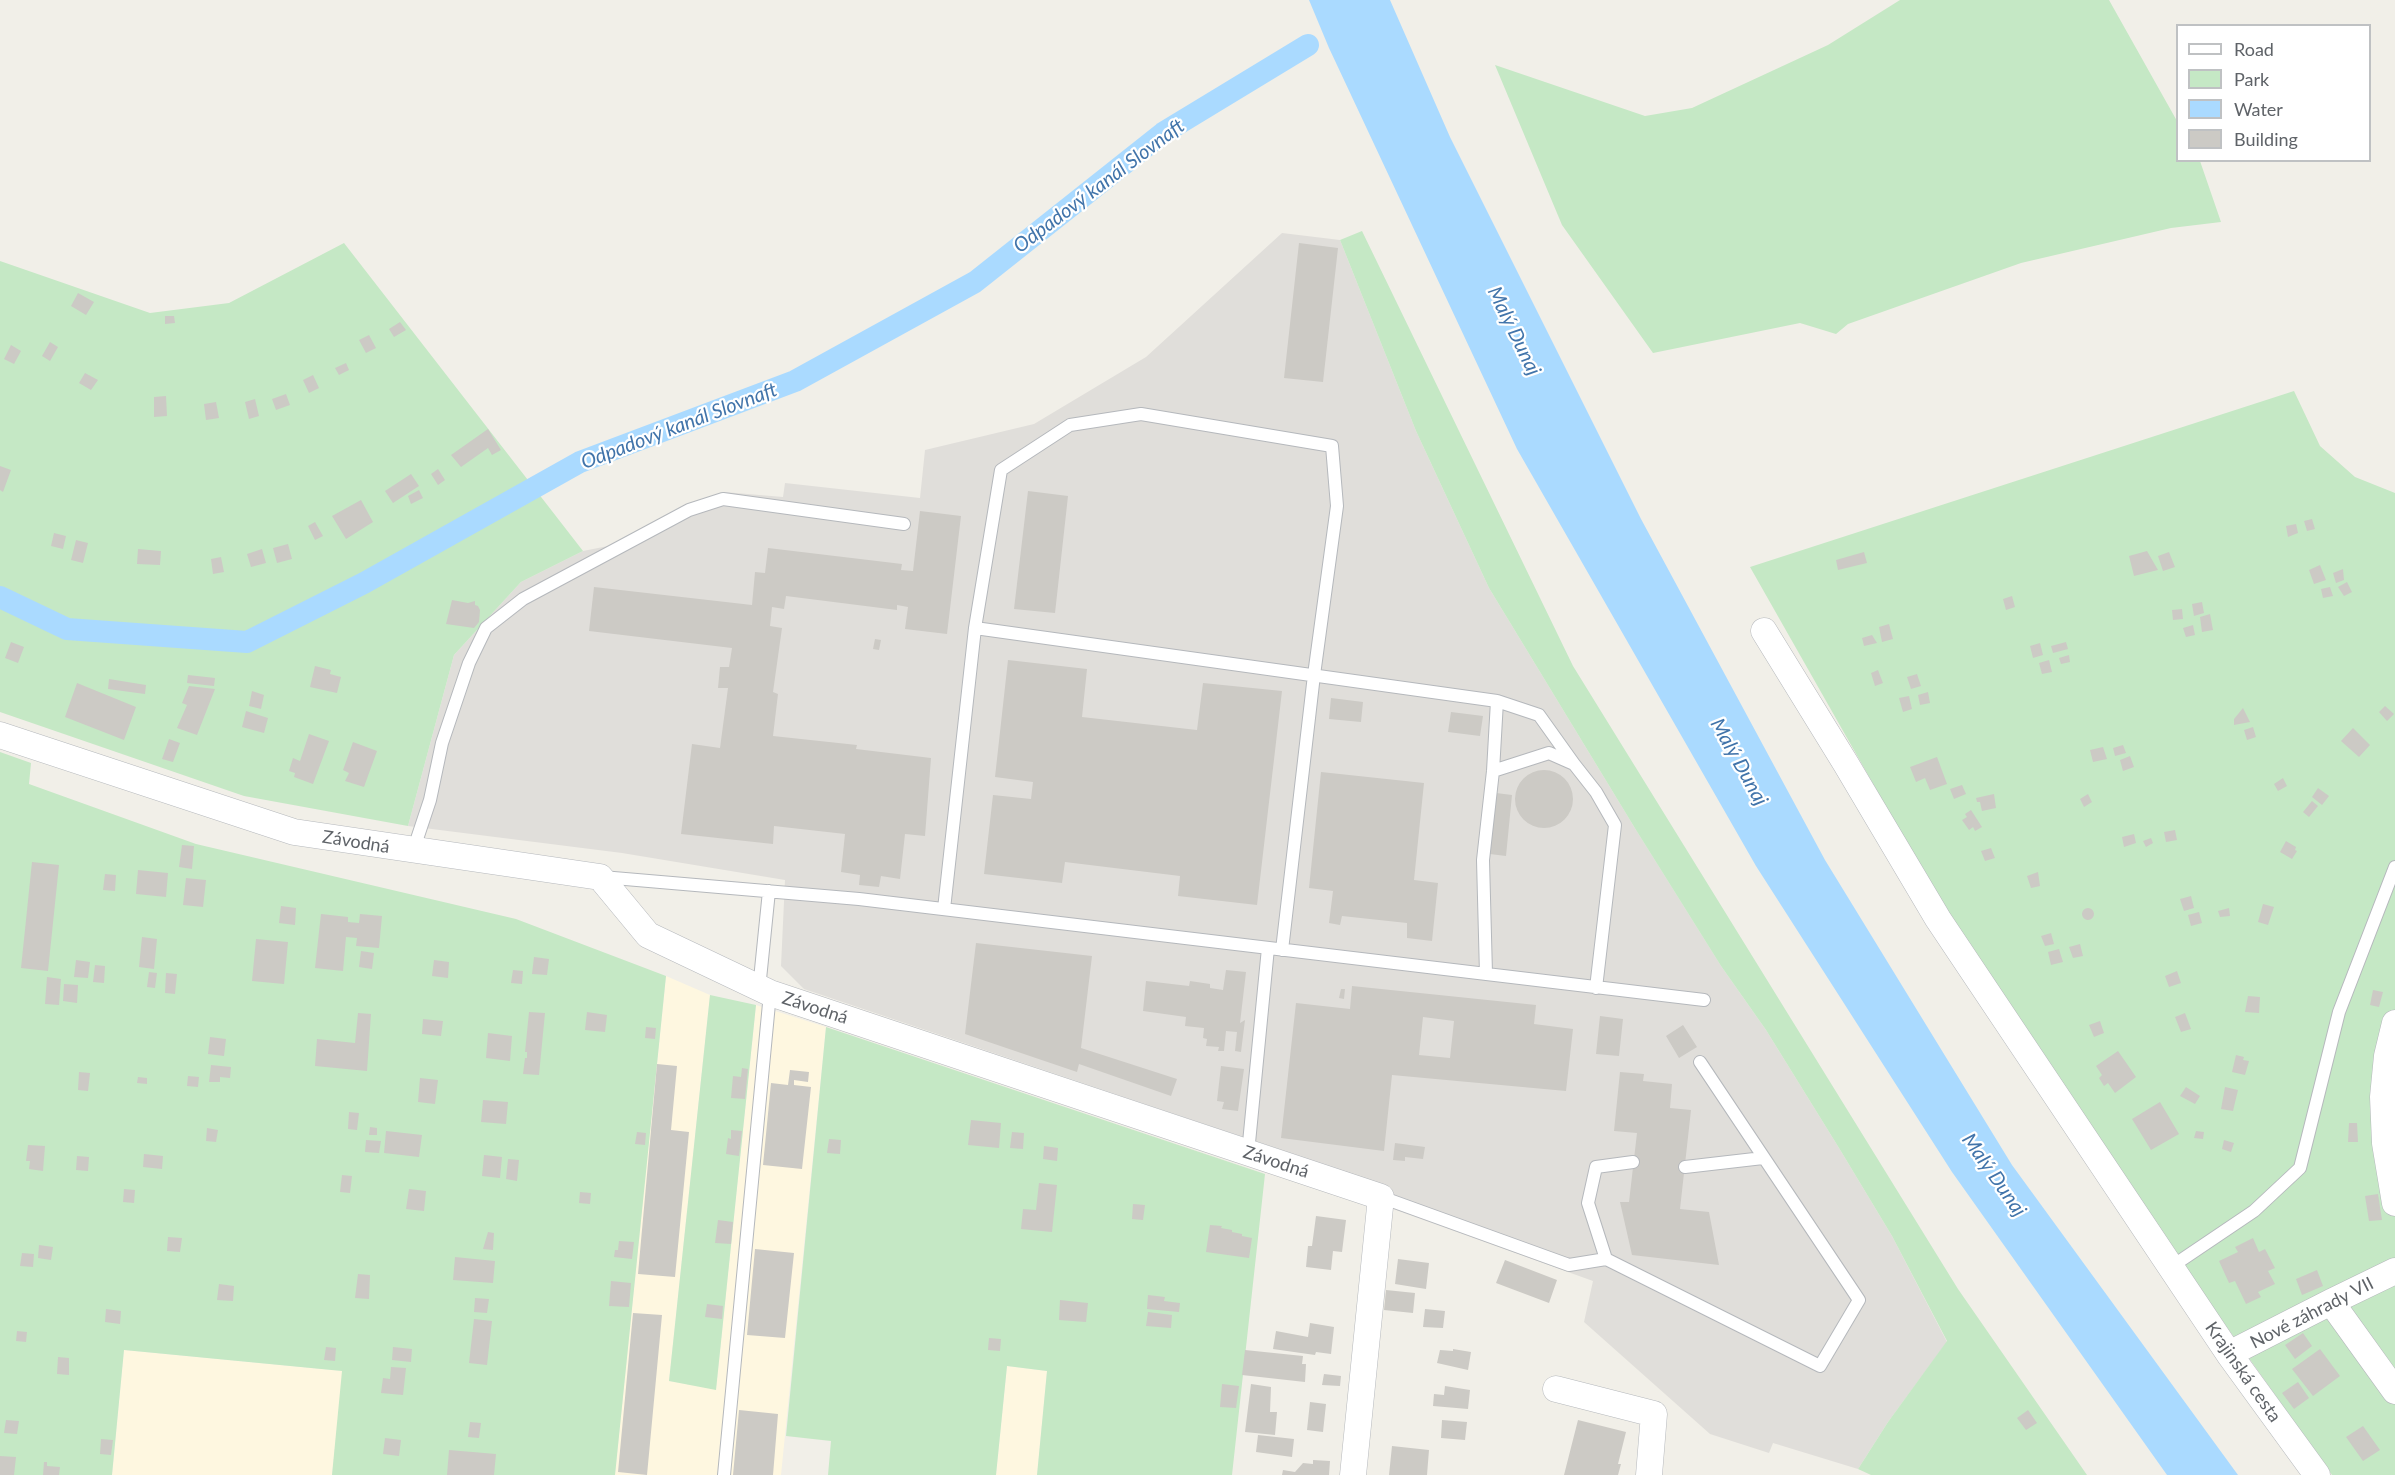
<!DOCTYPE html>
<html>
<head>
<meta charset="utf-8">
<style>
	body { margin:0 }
	#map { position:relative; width:2395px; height:1475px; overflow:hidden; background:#f1efe8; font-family:Lato,sans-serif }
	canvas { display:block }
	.legend { position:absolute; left:2176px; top:24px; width:195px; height:138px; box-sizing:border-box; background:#fff; border:2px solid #bfc1c3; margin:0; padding:8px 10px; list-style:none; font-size:18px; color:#5f6368 }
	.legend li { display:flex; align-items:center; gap:12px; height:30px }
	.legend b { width:30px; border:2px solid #bfc1c3 }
</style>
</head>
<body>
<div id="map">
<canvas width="2395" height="1475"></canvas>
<ul class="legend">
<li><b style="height:8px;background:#fff"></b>Road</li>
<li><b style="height:16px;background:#c5e8c5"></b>Park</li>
<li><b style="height:16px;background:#aadaff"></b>Water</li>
<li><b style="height:16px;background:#cccac5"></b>Building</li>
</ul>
</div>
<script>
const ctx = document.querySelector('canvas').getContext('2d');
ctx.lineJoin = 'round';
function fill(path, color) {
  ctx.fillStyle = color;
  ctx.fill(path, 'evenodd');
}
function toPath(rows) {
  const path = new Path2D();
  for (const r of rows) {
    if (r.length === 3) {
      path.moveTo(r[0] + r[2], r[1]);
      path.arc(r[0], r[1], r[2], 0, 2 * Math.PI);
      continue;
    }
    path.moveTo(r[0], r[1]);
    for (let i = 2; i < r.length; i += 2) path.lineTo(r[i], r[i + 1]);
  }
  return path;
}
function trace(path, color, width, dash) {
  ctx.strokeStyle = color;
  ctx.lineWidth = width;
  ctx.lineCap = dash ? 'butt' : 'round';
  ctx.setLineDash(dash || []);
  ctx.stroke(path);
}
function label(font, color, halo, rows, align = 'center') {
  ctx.font = font + ' Lato,sans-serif';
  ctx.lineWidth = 4.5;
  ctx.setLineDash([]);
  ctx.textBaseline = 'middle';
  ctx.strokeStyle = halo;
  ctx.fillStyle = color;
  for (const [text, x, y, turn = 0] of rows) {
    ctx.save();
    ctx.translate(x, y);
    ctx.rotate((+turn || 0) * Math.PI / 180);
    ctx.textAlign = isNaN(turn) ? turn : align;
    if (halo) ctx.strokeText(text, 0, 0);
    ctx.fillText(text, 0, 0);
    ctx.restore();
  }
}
fill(toPath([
	[666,976,710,995,669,1381,716,1389,756,1005,826,1027,781,1475,615,1475],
	[124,1350,343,1371,332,1475,112,1475],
	[1007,1366,1047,1371,1037,1475,996,1475]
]), '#fef7e0');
fill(toPath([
	[1282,233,1340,240,1416,431,1489,588,1636,830,1721,966,1766,1030,1839,1148,1892,1236,1947,1342,1888,1422,1858,1469,1773,1443,1769,1453,1710,1434,1584,1322,1593,1281,1390,1208,1367,1179,804,989,781,966,785,880,622,853,408,826,454,655,521,582,583,551,613,545,724,492,783,497,785,483,920,498,925,450,1034,424,1146,357]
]), '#e0deda');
fill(toPath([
	[1900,0,2109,0,2177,121,2178,160,2200,161,2221,222,2171,228,2021,263,1848,324,1836,334,1800,323,1653,353,1562,225,1495,65,1645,116,1692,108,1828,45],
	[1362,231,1573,666,1958,1289,2087,1475,1871,1475,1858,1469,1888,1422,1947,1341,1892,1236,1839,1148,1766,1030,1721,966,1636,830,1489,588,1416,431,1340,240],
	[344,243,583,551,521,582,454,655,408,826,244,796,0,712,0,261,150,313,229,303],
	[2294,391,2320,446,2355,477,2395,493,2395,1475,2332,1475,2207,1299,1968,951,1750,567],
	[0,752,31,763,29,784,196,844,516,919,666,976,615,1475,332,1475,342,1371,124,1350,112,1475,0,1475],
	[710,995,756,1005,716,1390,669,1381],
	[826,1027,1265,1174,1232,1475,1037,1475,1047,1371,1007,1366,996,1475,828,1475,831,1441,786,1436]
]), '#c5e8c5');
fill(toPath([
	[1309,0,1390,0,1450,137,1641,519,1825,860,2012,1165,2238,1475,2167,1475,1952,1172,1756,866,1517,449,1329,48]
]), '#aadaff');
trace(toPath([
	[0,597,67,629,247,642,364,583,580,462,795,381,975,282,1163,133,1308,45]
]), '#aadaff', 22);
fill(toPath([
	[1299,243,1338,248,1323,382,1284,378],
	[78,293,94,302,86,315,71,306],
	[165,316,174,316,175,323,165,324],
	[400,322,406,330,394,337,389,329],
	[369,335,376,348,366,353,359,340],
	[50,342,58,347,50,361,42,356],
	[11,345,21,351,14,364,4,359],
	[346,363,349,370,339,375,335,368],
	[85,373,98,380,91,390,79,383],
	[313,375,319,388,309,393,303,380],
	[286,394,290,405,276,410,272,399],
	[166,396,167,416,154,417,154,397],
	[255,399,259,416,249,419,245,402],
	[216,402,219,418,206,420,204,404],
	[488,429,501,450,492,455,488,448,461,467,451,455],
	[0,466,11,470,3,492,0,490],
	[438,469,445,480,438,485,431,474],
	[411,474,419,486,393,503,385,491],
	[419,490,423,498,411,504,408,496],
	[1028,491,1068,496,1055,613,1014,609],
	[361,500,373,522,346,539,332,516],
	[920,511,961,516,947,634,905,629,908,607,897,605,897,610,786,596,784,609,772,607,770,626,782,628,773,692,778,694,773,736,857,745,856,749,931,758,925,836,905,834,900,879,881,876,879,887,859,885,860,875,841,872,845,834,774,826,773,844,681,834,692,744,720,748,728,688,718,688,720,667,729,667,732,648,589,631,594,587,752,605,755,572,765,573,768,548,902,564,901,570,913,571],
	[2312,519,2315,529,2307,531,2304,521],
	[315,522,323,536,315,540,308,526],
	[2296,524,2298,533,2288,537,2286,526],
	[54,533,66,536,63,549,51,546],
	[76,540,88,543,83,563,71,560],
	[288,544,292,559,277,563,273,548],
	[138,549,161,551,160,565,137,564],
	[262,549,266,563,251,567,247,554],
	[2147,551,2158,570,2134,576,2129,556],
	[1864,552,1867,563,1838,570,1836,560],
	[2169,552,2175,567,2163,571,2158,556],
	[221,557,224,572,213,574,211,559],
	[2320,565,2326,580,2314,584,2309,570],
	[2343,569,2344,580,2336,583,2333,573],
	[2347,582,2352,592,2344,596,2338,587],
	[2330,587,2333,596,2323,598,2321,589],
	[2012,596,2015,607,2006,610,2003,599],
	[452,600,468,603,475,601,475,605,478,606,480,610,479,622,474,628,446,624],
	[2202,602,2204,613,2194,616,2192,604],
	[2182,609,2183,619,2173,620,2172,610],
	[2210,614,2213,630,2202,632,2200,617],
	[1889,624,1893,639,1882,642,1879,627],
	[2193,625,2195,635,2186,637,2183,628],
	[1872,635,1877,643,1864,646,1862,638],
	[875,639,881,640,879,650,873,649],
	[11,642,24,647,18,663,5,658],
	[2066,642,2068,649,2053,653,2051,646],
	[2040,643,2043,655,2033,658,2030,646],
	[2069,655,2070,662,2061,664,2059,658],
	[1008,660,1087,669,1082,717,1197,730,1203,683,1282,691,1257,905,1178,896,1180,876,1065,862,1062,883,984,874,993,795,1031,799,1033,782,995,777],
	[2049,660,2052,672,2042,674,2039,663],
	[315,666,331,670,330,674,341,677,337,693,310,687],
	[1878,670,1883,683,1875,686,1871,673],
	[1917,674,1921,686,1911,689,1907,677],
	[188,675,215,678,214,686,187,683],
	[109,679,146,685,145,694,108,689],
	[77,683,136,707,124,740,65,717],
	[189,686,215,689,197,735,177,728,187,705,182,703],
	[252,691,264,695,261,709,249,706],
	[1928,692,1930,703,1920,705,1918,695],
	[1909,696,1912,709,1903,712,1899,698],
	[1331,698,1363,702,1361,722,1329,719],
	[2385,706,2394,714,2387,721,2379,712],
	[2243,708,2250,722,2234,725,2234,719],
	[246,711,268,718,264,733,242,727],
	[1451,712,1483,716,1480,736,1448,732],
	[2253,727,2256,737,2247,740,2244,730],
	[2353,728,2370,745,2359,757,2341,741],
	[309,734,329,741,313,784,294,777,295,773,289,771,293,758,300,761],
	[169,739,180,743,173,762,162,759],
	[353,742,377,751,364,787,345,781,349,773,343,770],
	[2123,745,2126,753,2115,756,2113,748],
	[2103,747,2107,759,2093,762,2090,750],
	[2130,756,2134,767,2123,771,2120,760],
	[1937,757,1947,784,1930,790,1925,778,1916,782,1910,767],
	[1544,799,29],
	[1321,772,1424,783,1414,880,1438,883,1432,941,1407,938,1407,923,1342,916,1340,925,1329,923,1333,891,1309,888],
	[2283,778,2287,786,2278,791,2274,784],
	[1962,785,1966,794,1954,799,1950,789],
	[2318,788,2329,796,2322,805,2312,797],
	[1496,793,1512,795,1506,856,1490,854],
	[1994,794,1996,808,1982,811,1980,802,1977,802,1976,798],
	[2088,794,2092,802,2084,807,2080,799],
	[2312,801,2318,806,2309,817,2303,812],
	[1971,810,1982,827,1975,831,1973,827,1969,830,1962,820,1967,817,1965,814],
	[2175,830,2177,840,2166,842,2164,832],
	[2134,834,2136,843,2124,847,2122,837],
	[2151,838,2153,843,2146,847,2143,841],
	[2286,841,2296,847,2295,850,2297,851,2292,859,2280,852],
	[182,845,194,846,192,869,179,867],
	[1991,848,1995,858,1985,861,1981,851],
	[32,862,59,865,48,971,21,968],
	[138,870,168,873,166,897,136,894],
	[2038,872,2040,886,2031,888,2027,876],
	[105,874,116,875,115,891,103,890],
	[186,878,206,880,203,907,183,905],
	[2191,896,2194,908,2184,911,2180,899],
	[2263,904,2274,907,2268,925,2258,922],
	[281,906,296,908,295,925,279,923],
	[2088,914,6],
	[2229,908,2230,916,2220,917,2218,911],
	[2199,912,2202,923,2191,926,2188,915],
	[321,914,348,917,348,922,359,923,360,914,382,916,379,948,356,946,357,938,346,937,343,971,315,968],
	[2051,933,2054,944,2045,946,2041,936],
	[142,937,157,939,154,969,139,967],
	[256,939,288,942,284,984,252,981],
	[976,943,1092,956,1081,1048,1177,1079,1171,1096,1079,1064,1077,1072,965,1034],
	[2080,944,2083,956,2073,958,2069,947],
	[2059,949,2063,962,2051,965,2048,952],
	[361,951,374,953,372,969,359,967],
	[534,957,549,959,547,975,532,974],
	[76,960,90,962,88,978,74,977],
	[434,960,449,962,448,978,432,976],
	[95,965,105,966,104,983,93,982],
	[513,970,523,971,522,984,511,983],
	[1226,970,1246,972,1240,1023,1245,1020,1241,1052,1235,1051,1237,1032,1226,1031,1224,1051,1218,1051,1219,1047,1206,1046,1207,1039,1203,1038,1204,1028,1185,1026,1186,1017,1143,1011,1146,981,1189,986,1190,981,1210,984,1210,988,1223,990],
	[2177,971,2181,983,2169,987,2165,976],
	[149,972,157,973,155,988,147,987],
	[166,973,177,974,175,994,165,993],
	[47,977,61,979,59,1005,45,1004],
	[64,984,78,985,77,1003,63,1001],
	[1352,986,1536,1005,1534,1024,1573,1029,1566,1091,1392,1075,1384,1151,1281,1138,1296,1003,1350,1009],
	[1423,1017,1454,1021,1450,1058,1419,1055],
	[1341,989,1345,989,1344,999,1339,998],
	[2373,990,2383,992,2379,1007,2370,1005],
	[2248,996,2260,997,2259,1013,2245,1012],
	[529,1012,545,1013,539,1075,523,1074,525,1058,527,1058,527,1052,525,1052],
	[587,1012,607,1015,605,1032,585,1030],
	[358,1013,371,1014,367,1071,315,1066,317,1039,355,1043],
	[2185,1013,2191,1029,2181,1032,2175,1017],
	[1600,1016,1623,1019,1619,1056,1596,1054],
	[423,1019,443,1021,441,1036,422,1034],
	[2100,1021,2104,1033,2094,1037,2089,1025],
	[1683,1025,1697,1047,1679,1058,1666,1036],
	[646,1027,656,1028,655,1039,645,1038],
	[488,1033,512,1036,510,1061,486,1058],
	[210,1037,226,1039,224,1056,208,1054],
	[2118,1051,2136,1077,2115,1093,2108,1083,2104,1086,2099,1078,2102,1075,2096,1066],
	[2236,1055,2244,1057,2243,1060,2249,1061,2245,1075,2232,1072],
	[657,1064,677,1066,671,1130,689,1132,675,1277,638,1274],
	[211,1065,231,1067,230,1078,220,1077,220,1082,209,1082],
	[1221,1066,1244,1069,1238,1111,1222,1109,1224,1102,1217,1101],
	[742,1068,748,1069,745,1099,731,1098,733,1076,741,1077],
	[790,1070,809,1072,808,1082,794,1080,794,1085,811,1087,802,1169,763,1165,771,1083,788,1085],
	[79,1072,90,1073,88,1091,78,1090],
	[1620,1072,1644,1074,1643,1081,1672,1084,1670,1108,1691,1110,1680,1209,1709,1212,1719,1265,1632,1255,1620,1202,1629,1202,1637,1133,1614,1131],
	[188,1076,199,1077,198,1087,187,1086],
	[138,1077,147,1078,147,1084,137,1083],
	[420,1078,438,1080,435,1104,418,1102],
	[2186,1087,2200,1096,2195,1104,2180,1096],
	[2225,1087,2238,1090,2233,1111,2221,1109],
	[483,1100,508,1102,506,1124,481,1122],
	[2160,1102,2179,1134,2151,1150,2132,1119],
	[349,1112,359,1113,357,1130,348,1129],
	[971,1120,1001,1123,999,1148,968,1145],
	[2349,1123,2357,1123,2358,1142,2348,1142],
	[370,1127,377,1128,377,1135,369,1135],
	[207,1128,218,1130,216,1142,206,1141],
	[731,1130,742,1131,739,1156,726,1154,728,1138,731,1139],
	[386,1131,422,1135,419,1157,384,1153],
	[2196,1131,2204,1132,2203,1139,2194,1138],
	[637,1132,646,1133,645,1145,635,1144],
	[1012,1132,1024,1133,1023,1149,1010,1148],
	[829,1139,841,1140,840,1154,827,1153],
	[366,1140,381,1141,379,1153,365,1152],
	[2224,1140,2234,1143,2231,1152,2222,1149],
	[1395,1143,1425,1147,1423,1159,1405,1157,1405,1161,1393,1160],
	[28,1145,45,1146,43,1171,29,1169,30,1161,26,1161],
	[1044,1146,1058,1148,1057,1161,1043,1159],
	[144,1154,163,1156,162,1169,143,1167],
	[484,1155,502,1157,500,1178,482,1176],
	[77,1156,89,1157,88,1171,76,1170],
	[508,1159,519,1160,517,1181,506,1179],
	[342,1175,352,1176,350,1193,340,1192],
	[1039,1183,1057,1185,1052,1232,1021,1229,1023,1209,1036,1210],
	[124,1189,135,1190,134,1203,123,1202],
	[409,1189,426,1191,424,1211,406,1209],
	[580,1192,591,1193,590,1204,579,1203],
	[2378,1194,2382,1220,2369,1221,2365,1196],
	[1133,1204,1145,1205,1143,1220,1132,1219],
	[1316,1216,1346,1220,1342,1252,1333,1251,1331,1270,1306,1267,1308,1246,1312,1246],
	[718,1220,733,1222,731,1244,715,1243],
	[1210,1225,1222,1226,1221,1228,1232,1230,1232,1232,1242,1234,1242,1236,1252,1238,1249,1258,1206,1252],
	[488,1232,494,1233,493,1250,483,1249],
	[168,1237,182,1238,180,1252,167,1251],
	[2253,1238,2259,1252,2265,1249,2275,1268,2268,1271,2275,1284,2258,1292,2261,1297,2246,1304,2235,1281,2229,1283,2219,1261,2238,1252,2235,1247],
	[619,1241,634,1242,632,1259,614,1257,615,1250,618,1250],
	[39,1245,53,1247,51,1260,38,1258],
	[755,1249,794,1253,785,1338,747,1335],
	[22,1253,34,1254,33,1267,20,1266],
	[455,1257,495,1261,493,1283,453,1280],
	[1398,1259,1429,1263,1426,1289,1395,1284],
	[1505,1260,1557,1280,1549,1303,1496,1283],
	[2317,1270,2323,1286,2302,1295,2296,1279],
	[358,1274,370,1275,369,1299,355,1298],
	[611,1281,631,1283,629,1307,609,1306],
	[219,1284,234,1286,233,1301,217,1300],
	[1386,1290,1415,1293,1413,1313,1384,1310],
	[1148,1295,1165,1297,1164,1301,1180,1303,1179,1312,1147,1309],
	[475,1298,489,1299,487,1313,474,1312],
	[1060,1300,1088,1303,1086,1322,1059,1320],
	[707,1304,723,1306,722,1319,705,1317],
	[106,1309,121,1311,120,1324,105,1322],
	[1425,1309,1445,1311,1443,1328,1423,1327],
	[1148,1312,1172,1315,1171,1328,1146,1326],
	[633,1313,662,1315,647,1475,618,1472],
	[474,1319,492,1321,487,1365,469,1363],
	[1310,1323,1334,1327,1331,1354,1316,1352,1315,1355,1273,1349,1276,1331,1308,1337],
	[17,1331,27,1332,26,1342,16,1341],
	[2303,1333,2312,1346,2295,1359,2285,1345],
	[989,1338,1001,1339,1000,1351,988,1350],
	[326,1347,336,1348,335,1361,324,1360],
	[393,1347,412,1349,411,1362,392,1360],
	[1453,1349,1471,1352,1468,1370,1437,1363,1440,1350,1453,1351],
	[2320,1349,2340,1376,2313,1396,2292,1369],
	[1245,1350,1303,1356,1302,1364,1306,1364,1305,1382,1242,1375],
	[58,1357,69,1358,69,1375,57,1374],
	[391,1367,406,1368,403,1395,381,1393,383,1378,390,1379],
	[1324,1374,1341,1376,1340,1386,1322,1385],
	[2298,1382,2309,1398,2294,1409,2282,1393],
	[1222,1384,1239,1386,1236,1408,1220,1407],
	[1251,1384,1271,1387,1270,1412,1277,1412,1275,1435,1245,1432],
	[1445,1386,1470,1390,1468,1409,1433,1406,1434,1394,1444,1395],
	[1310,1402,1326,1404,1323,1432,1307,1430],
	[739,1410,778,1414,773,1475,733,1475],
	[2028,1410,2037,1423,2026,1430,2017,1418],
	[6,1420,19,1421,17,1434,4,1433],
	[1442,1420,1467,1422,1465,1440,1441,1438],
	[1578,1420,1626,1432,1618,1464,1621,1464,1618,1475,1564,1475],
	[470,1422,481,1423,479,1438,468,1437],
	[2363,1426,2380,1450,2363,1461,2346,1437],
	[1258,1435,1294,1439,1292,1457,1256,1452],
	[385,1438,401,1440,399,1456,383,1454],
	[101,1439,113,1440,111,1455,100,1454],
	[1392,1446,1429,1450,1427,1475,1389,1475],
	[449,1450,496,1454,494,1475,447,1475],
	[0,1456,16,1457,14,1475,0,1475],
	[1313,1460,1330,1461,1329,1475,1282,1475,1283,1470,1295,1472,1303,1463,1313,1464],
	[44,1462,47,1462,47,1466,60,1467,59,1475,43,1475]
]), '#cccac5');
const lane = toPath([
	[975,628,1001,470,1070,425,1141,414,1332,446,1337,506,1314,675,1282,950],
	[1497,701,1539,715,1574,764],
	[1493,771,1549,753,1574,764,1596,792,1615,825,1596,988],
	[413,851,430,800,442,743,469,663,486,628,523,599,689,510,723,499,904,524],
	[602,877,859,899,1704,1000],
	[944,909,975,628,1497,701,1493,771,1483,860,1486,974],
	[759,989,769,891],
	[1248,1153,1268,948],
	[1633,1162,1596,1167,1588,1203,1606,1259,1820,1366,1859,1300,1700,1062],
	[1685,1167,1763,1158],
	[1381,1197,1569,1265,1606,1259],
	[2171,1267,2254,1211,2300,1168,2339,1012,2395,867],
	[724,1475,770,993]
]);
const street = toPath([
	[1764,631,1846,764,1938,919,2229,1354,2317,1475],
	[0,735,294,832,600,877,648,935,770,993,1381,1197,1353,1475],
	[2395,1023,2387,1056,2383,1097,2385,1143,2395,1203],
	[2331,1302,2395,1391],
	[2229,1354,2331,1302,2395,1271],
	[1556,1389,1654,1414,1649,1475]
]);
trace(lane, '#b5b8bc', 14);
trace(street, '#b5b8bc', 27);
trace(lane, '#fff', 12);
trace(street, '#fff', 26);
label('18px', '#5f6368', '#fff', [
	["Závodná",356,842,9],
	["Závodná",815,1008,18],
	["Závodná",1276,1162,18],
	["Nové záhrady VII",2312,1313,-27],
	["Krajinská cesta",2243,1372,55]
]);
label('italic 20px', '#4174aa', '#fff', [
	["Odpadový kanál Slovnaft",1099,186,-37],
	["Malý Dunaj",1514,331,64],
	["Odpadový kanál Slovnaft",679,426,-21],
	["Malý Dunaj",1739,762,61],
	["Malý Dunaj",1994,1175,55]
]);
</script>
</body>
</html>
